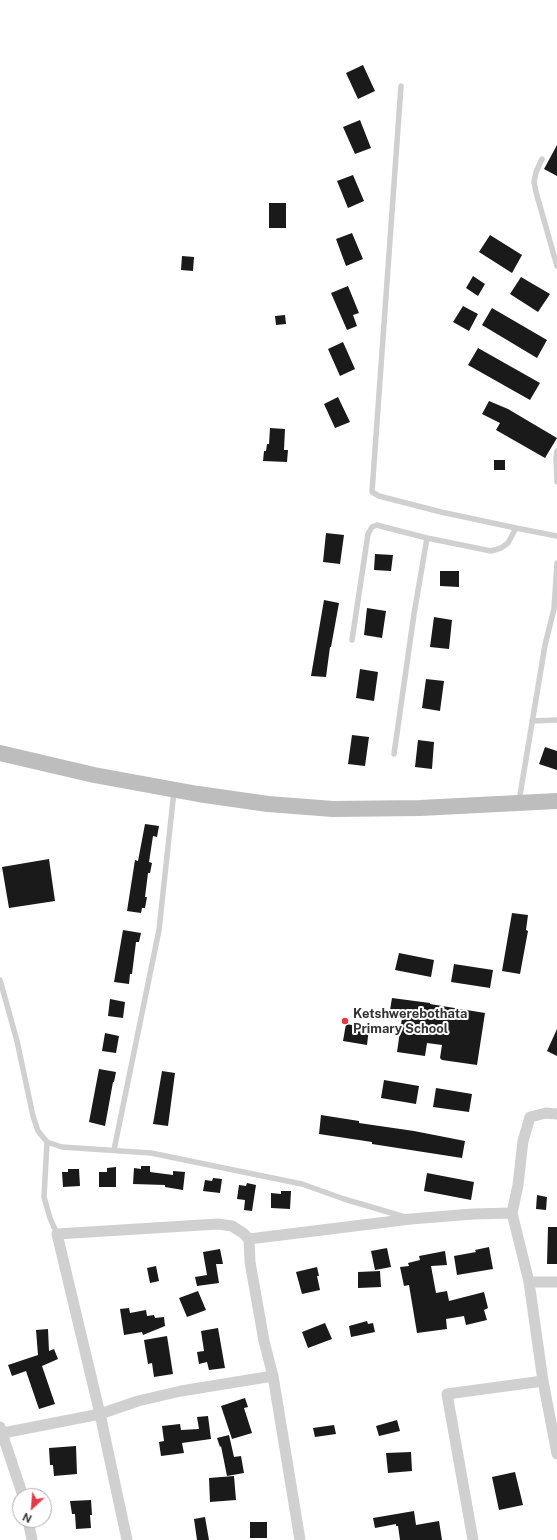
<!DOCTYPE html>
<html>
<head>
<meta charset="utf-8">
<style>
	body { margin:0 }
	#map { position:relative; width:557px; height:1540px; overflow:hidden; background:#fff; font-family:"Public Sans",sans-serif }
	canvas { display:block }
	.north { position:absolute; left:12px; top:1488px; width:40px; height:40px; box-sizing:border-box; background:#fff; border:1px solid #adadad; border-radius:50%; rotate:206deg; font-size:11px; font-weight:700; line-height:16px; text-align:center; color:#333 }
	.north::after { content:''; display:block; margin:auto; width:14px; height:18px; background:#e63946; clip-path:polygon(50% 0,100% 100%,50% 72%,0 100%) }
</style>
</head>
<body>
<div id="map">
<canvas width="557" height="1540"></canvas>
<div class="north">N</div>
</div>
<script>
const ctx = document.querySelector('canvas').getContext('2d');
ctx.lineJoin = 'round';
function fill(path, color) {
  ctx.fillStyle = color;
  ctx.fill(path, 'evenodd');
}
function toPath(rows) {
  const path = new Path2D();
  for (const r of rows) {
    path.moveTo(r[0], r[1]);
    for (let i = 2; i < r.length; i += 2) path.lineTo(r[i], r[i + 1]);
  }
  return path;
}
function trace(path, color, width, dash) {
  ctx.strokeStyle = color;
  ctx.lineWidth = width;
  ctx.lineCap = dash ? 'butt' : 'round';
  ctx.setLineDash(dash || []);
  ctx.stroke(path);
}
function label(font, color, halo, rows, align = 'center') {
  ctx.font = font + ' "Public Sans",sans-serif';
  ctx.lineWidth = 4;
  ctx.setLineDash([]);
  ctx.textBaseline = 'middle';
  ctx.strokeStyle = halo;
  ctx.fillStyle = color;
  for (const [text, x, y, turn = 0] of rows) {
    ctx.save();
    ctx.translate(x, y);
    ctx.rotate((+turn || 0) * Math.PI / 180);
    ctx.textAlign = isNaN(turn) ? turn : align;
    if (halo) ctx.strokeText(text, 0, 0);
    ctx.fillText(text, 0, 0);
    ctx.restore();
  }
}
fill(toPath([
	[363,65,375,91,358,99,346,73],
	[360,120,371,148,355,154,343,127],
	[557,145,557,176,544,169],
	[353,175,364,201,348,208,337,181],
	[269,203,286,203,286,228,269,228],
	[352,233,363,259,346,266,336,239],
	[490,235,522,255,512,273,479,252],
	[182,256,194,257,193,271,181,270],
	[473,276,485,284,478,296,466,288],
	[521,277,550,294,538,312,510,294],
	[348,286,359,313,353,315,357,326,347,330,331,293],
	[463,306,478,314,469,331,453,322],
	[492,308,547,340,537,358,482,325],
	[285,315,286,324,276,325,275,316],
	[343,342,355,369,340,376,328,349],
	[478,348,540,383,530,400,468,365],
	[338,397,350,422,335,428,324,404],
	[489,401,508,409,557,438,545,458,496,430,500,423,482,414],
	[270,428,285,429,284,450,288,450,287,462,263,461,264,451,266,451,267,444,269,444],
	[494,460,505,460,505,470,494,470],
	[326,533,344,535,340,564,323,562],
	[375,554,393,555,391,571,374,570],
	[440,571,459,571,459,587,440,586],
	[324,600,339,603,331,647,330,647,326,677,311,676],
	[367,608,386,611,382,638,364,635],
	[434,617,452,620,449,649,430,647],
	[360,669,378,672,374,701,356,698],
	[426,679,444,681,440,711,422,708],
	[352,735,369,737,365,766,348,764],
	[418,740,434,742,432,769,415,767],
	[545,747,557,751,557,770,539,764],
	[145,824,159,826,157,837,153,836,149,862,152,863,150,873,148,873,145,897,147,897,145,908,142,908,141,913,127,911,135,860,138,861],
	[49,859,55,901,9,908,2,867],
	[512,913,528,915,526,930,528,931,520,974,502,971],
	[123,930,141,933,139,942,136,942,132,974,130,974,129,984,114,982],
	[399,953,434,960,431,977,395,970],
	[454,964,493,970,490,988,451,982],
	[392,998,430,1003,430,1004,485,1013,477,1065,442,1060,440,1058,442,1045,427,1043,425,1056,397,1052,402,1018,389,1016],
	[110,999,125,1002,123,1018,108,1016],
	[346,1024,369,1028,367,1045,343,1041],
	[557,1029,557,1056,547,1051],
	[105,1033,119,1036,116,1053,102,1051],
	[99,1069,116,1072,114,1082,113,1082,105,1126,89,1122],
	[162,1071,175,1073,168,1126,153,1124],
	[384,1080,419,1086,416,1104,381,1098],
	[436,1088,472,1094,469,1112,433,1107],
	[321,1115,359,1121,359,1123,414,1131,465,1141,462,1158,372,1144,372,1142,319,1134],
	[141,1166,150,1166,150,1172,173,1175,173,1171,185,1172,183,1190,165,1187,165,1185,133,1184,134,1168,141,1169],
	[116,1167,116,1187,99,1187,99,1172,107,1172,107,1168],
	[68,1169,79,1169,80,1186,63,1187,62,1172,68,1172],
	[427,1173,474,1182,471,1200,424,1191],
	[213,1178,222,1179,220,1193,203,1191,205,1180,212,1181],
	[247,1183,256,1185,252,1211,244,1210,245,1200,237,1199,239,1185,246,1186],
	[281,1191,291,1191,290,1209,271,1208,271,1193,281,1194],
	[537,1195,547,1197,546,1210,536,1209],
	[548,1227,557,1227,557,1264,547,1264],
	[489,1247,493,1269,457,1275,454,1256,476,1252,475,1250],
	[387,1248,391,1267,375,1270,371,1251],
	[220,1249,223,1264,216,1264,219,1283,197,1286,195,1277,207,1275,203,1252],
	[445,1251,447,1265,431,1266,436,1293,447,1291,449,1301,484,1292,488,1308,484,1310,487,1320,466,1325,464,1316,446,1319,447,1329,417,1333,409,1285,404,1286,400,1267,409,1266,408,1263,420,1260,419,1256],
	[156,1266,159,1281,150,1283,147,1268],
	[317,1267,319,1276,317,1276,320,1290,302,1294,296,1272],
	[380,1271,381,1287,358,1288,358,1272],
	[198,1291,206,1310,187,1317,179,1298],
	[129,1308,130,1313,146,1310,147,1316,154,1315,155,1318,164,1317,165,1326,143,1335,142,1332,124,1335,120,1309],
	[367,1321,368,1324,373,1323,375,1332,351,1337,349,1326],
	[325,1323,332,1339,308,1348,302,1332],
	[218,1328,225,1368,209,1370,207,1362,199,1364,197,1352,204,1351,201,1331],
	[48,1329,49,1351,54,1349,58,1359,42,1366,55,1404,39,1409,26,1371,12,1376,8,1365,38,1355,36,1330],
	[167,1336,173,1374,154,1377,152,1363,148,1364,144,1340],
	[245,1398,248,1407,244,1408,252,1433,232,1439,221,1406],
	[208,1416,211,1439,182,1443,184,1453,161,1456,159,1442,164,1441,162,1426,180,1424,181,1430,199,1429,197,1417],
	[397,1420,400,1431,379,1436,376,1426],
	[334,1425,336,1434,315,1437,313,1428],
	[229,1435,234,1457,241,1456,244,1473,227,1476,221,1446,220,1447,217,1438],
	[76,1446,77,1474,54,1476,53,1465,50,1465,49,1448],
	[411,1452,412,1471,388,1473,386,1453],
	[515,1472,523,1505,499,1510,492,1477],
	[234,1476,236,1500,210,1502,209,1478],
	[91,1500,92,1515,90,1515,91,1528,76,1529,75,1514,72,1514,70,1501],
	[414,1511,416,1525,439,1521,442,1540,400,1540,398,1526,396,1526,396,1524,375,1528,373,1518],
	[205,1517,209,1540,197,1540,194,1519],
	[250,1522,267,1522,267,1538,250,1538]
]), '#1a1a1a');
trace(toPath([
	[401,86,372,492,379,496,441,512,516,528],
	[542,159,536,172,534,182,536,192,557,266],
	[557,451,556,458,557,482],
	[352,640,365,554,368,534,372,527,377,525,384,527,427,538,491,551,501,548,508,543,516,528,557,536],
	[532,721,557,720],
	[394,754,414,614,427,538],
	[519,801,545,645,554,609,557,563],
	[0,980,17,1041,33,1116,38,1131,47,1142,62,1147,151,1153,253,1174,302,1184,344,1199,405,1217],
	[47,1142,44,1197,50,1218,57,1234],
	[114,1150,159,930,174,791]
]), '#d0d0d0', 5.5);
trace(toPath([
	[557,1114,546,1113,530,1117,523,1141,518,1185,512,1213,529,1282,543,1381,557,1454],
	[249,1239,411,1219,473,1214,512,1213],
	[529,1282,557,1282],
	[0,1427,23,1496],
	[3,1433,100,1414,138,1401,181,1391,273,1376],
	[28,1520,32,1540],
	[127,1540,100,1414,57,1234,218,1224,232,1226,243,1233,249,1239,250,1262,264,1341,273,1376,300,1540],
	[473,1540,447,1394,543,1381]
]), '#d0d0d0', 11);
trace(toPath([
	[0,753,94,775,198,794,268,804,333,809,420,808,557,801]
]), '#bdbdbd', 16);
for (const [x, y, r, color] of [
	[345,1021,4,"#e63946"]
]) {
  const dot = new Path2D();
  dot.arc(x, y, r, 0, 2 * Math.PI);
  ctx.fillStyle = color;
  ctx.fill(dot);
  trace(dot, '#fff', 1.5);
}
label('bold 13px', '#333', '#fff', [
	["Ketshwerebothata",353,1014],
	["Primary School",353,1029]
], 'left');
</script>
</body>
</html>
